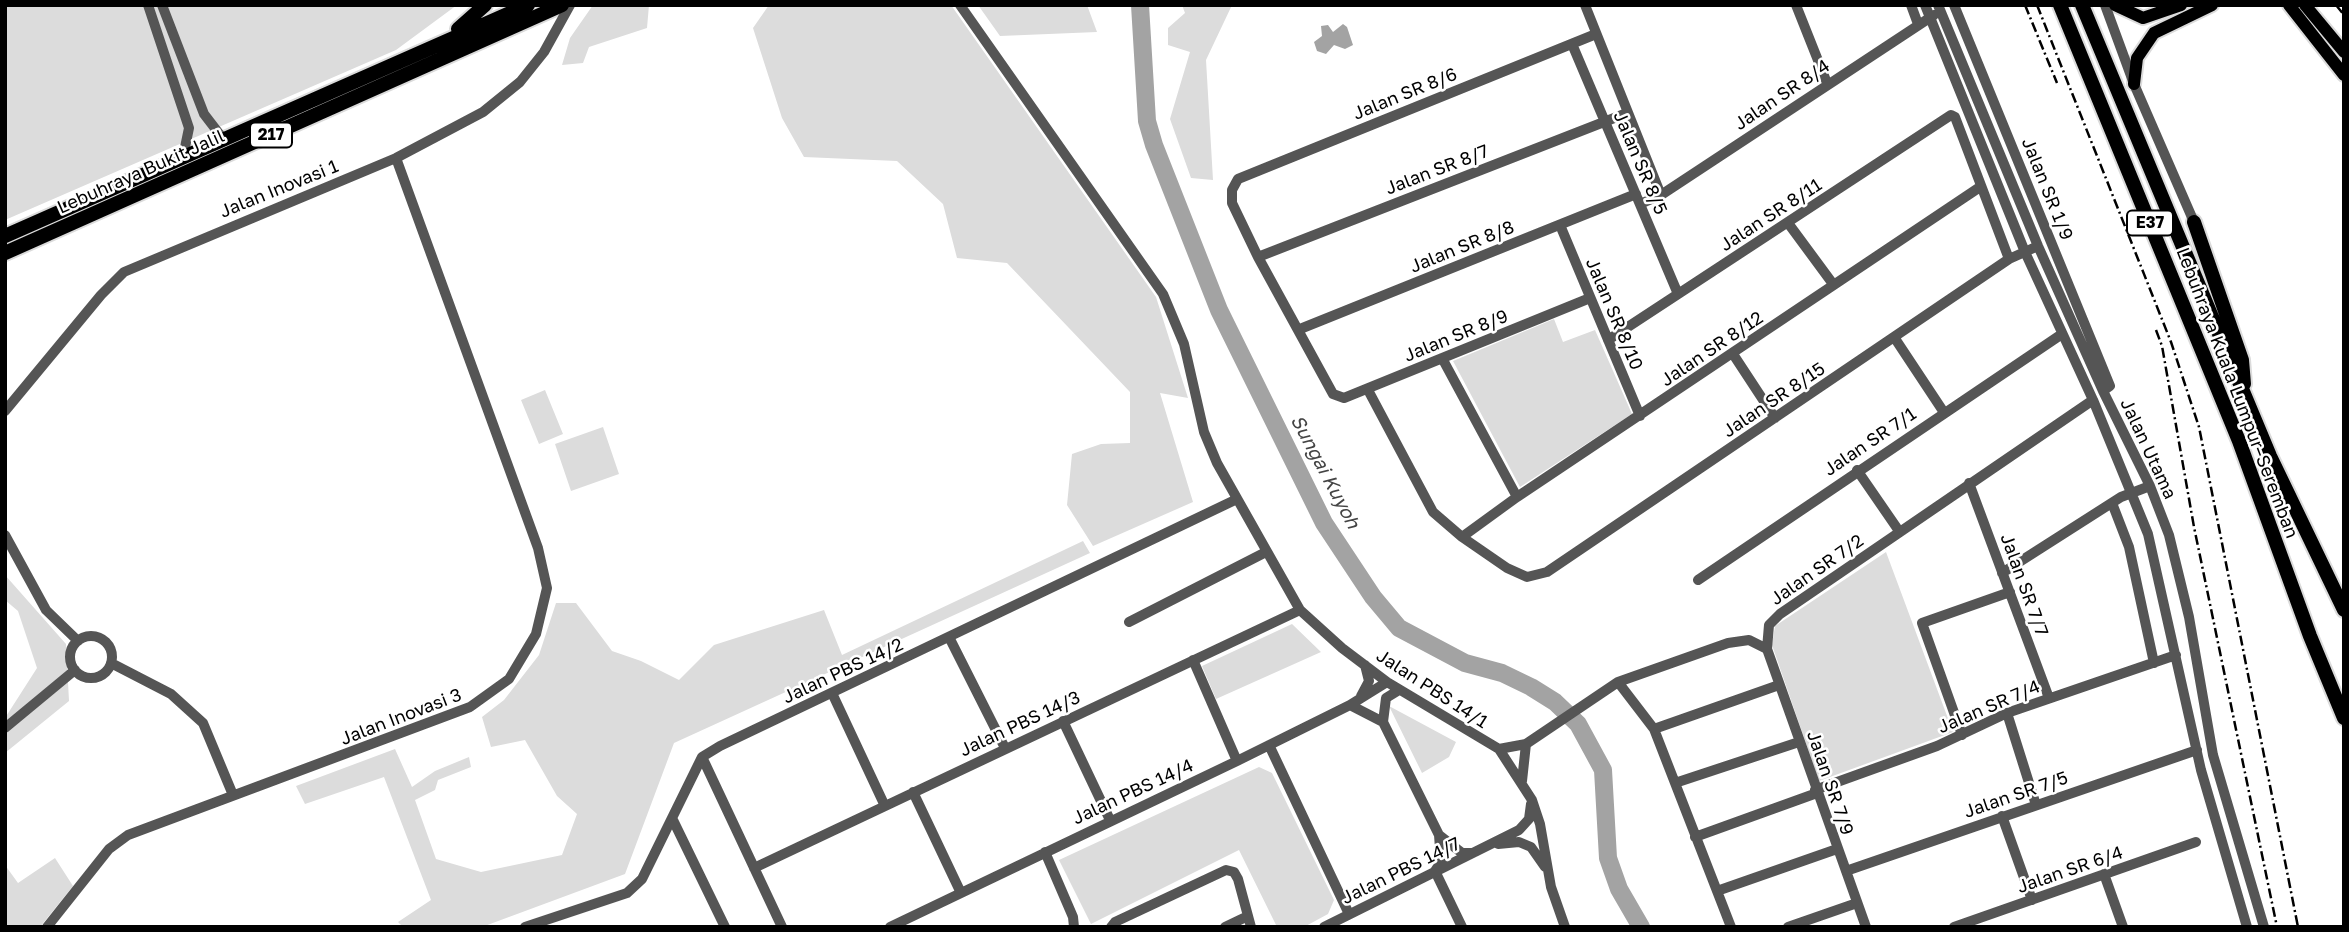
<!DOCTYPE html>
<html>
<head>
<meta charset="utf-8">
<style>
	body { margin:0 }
	#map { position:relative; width:2349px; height:932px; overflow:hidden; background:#fff; font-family:"Golos Text",sans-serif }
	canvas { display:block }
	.frame { position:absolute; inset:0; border:7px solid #000; pointer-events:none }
</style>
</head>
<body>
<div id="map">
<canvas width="2349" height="932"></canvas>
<div class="frame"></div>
</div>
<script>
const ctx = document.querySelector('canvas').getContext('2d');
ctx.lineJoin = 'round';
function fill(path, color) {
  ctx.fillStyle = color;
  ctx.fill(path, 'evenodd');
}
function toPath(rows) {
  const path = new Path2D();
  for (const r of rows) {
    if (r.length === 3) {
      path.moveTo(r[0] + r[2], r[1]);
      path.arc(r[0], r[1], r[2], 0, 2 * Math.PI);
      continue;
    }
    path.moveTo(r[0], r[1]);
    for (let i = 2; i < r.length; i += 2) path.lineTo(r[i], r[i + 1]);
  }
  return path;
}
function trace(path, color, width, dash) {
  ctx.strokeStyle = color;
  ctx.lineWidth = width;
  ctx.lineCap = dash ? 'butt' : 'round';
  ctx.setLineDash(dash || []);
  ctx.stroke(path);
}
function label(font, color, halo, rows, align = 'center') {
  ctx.font = font + ' "Golos Text",sans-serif';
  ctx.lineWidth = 5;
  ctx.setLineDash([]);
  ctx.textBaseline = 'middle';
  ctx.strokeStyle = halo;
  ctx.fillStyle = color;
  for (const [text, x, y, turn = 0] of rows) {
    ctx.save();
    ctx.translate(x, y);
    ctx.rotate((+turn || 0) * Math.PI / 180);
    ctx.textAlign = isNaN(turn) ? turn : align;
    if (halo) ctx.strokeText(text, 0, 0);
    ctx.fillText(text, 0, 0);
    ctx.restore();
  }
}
fill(toPath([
	[5,5,457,5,396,50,5,220],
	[593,5,649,5,647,28,589,47,583,63,562,65,570,38],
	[769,5,951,5,1156,297,1188,398,1160,393,1193,502,1093,546,1067,505,1072,454,1101,444,1130,443,1130,392,1007,263,957,258,943,204,897,161,804,157,782,118,753,28],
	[978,5,1087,5,1097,32,1000,36],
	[1182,5,1232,5,1206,60,1213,180,1191,178,1170,119,1190,52,1168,45,1168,28,1185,13],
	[1554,319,1563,342,1595,330,1632,414,1520,487,1453,361],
	[545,390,563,434,539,444,521,400],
	[603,427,619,474,571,491,555,444],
	[1083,541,1090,553,674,743,625,874,482,927,403,927,398,922,431,900,384,777,305,804,296,786,395,749,412,787,435,771,469,757,471,767,438,780,435,790,415,800,436,859,481,872,562,855,577,814,557,796,525,740,491,747,482,717,504,700,539,655,556,603,576,603,612,651,641,661,679,680,714,645,824,610,842,655],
	[1886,552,1953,732,1819,781,1772,645,1775,626],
	[5,575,66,644,69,701,5,753,5,718,37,668,18,611,5,600],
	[1292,624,1321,652,1216,699,1202,666],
	[1389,706,1456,742,1449,757,1422,773],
	[1259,767,1272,773,1334,900,1328,914,1304,927,1277,927,1239,850,1091,924,1059,860],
	[55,858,73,886,40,927,5,927,5,865,18,883]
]), '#dcdcdc');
fill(toPath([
	[1343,24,1347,27,1353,45,1345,49,1334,45,1326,54,1317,51,1314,42,1322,36,1321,26,1328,25,1333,32]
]), '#a3a3a3');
trace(toPath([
	[1140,5,1147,121,1154,145,1219,310,1324,523,1373,597,1399,628,1465,663,1502,673,1531,687,1555,702,1578,724,1603,770,1608,858,1619,889,1641,927]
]), '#a3a3a3', 18);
const major = toPath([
	[2115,5,2143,18,2181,5],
	[2289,5,2344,75],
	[2305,5,2344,52],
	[2134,84,2137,58,2154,33,2212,5]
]);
const highway = toPath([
	[2060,5,2239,441,2310,636,2344,718],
	[2082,5,2270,456,2344,610],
	[458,29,485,5],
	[2194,222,2242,360,2244,384],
	[5,236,528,5],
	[5,253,562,5]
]);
trace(major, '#dbdbdb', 16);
trace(highway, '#dbdbdb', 18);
trace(toPath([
	[148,5,189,128,183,157],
	[162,5,204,114,224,140],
	[960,5,1163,294,1184,344,1204,432,1217,463,1300,610,1342,648,1387,682,1499,749,1532,800,1540,824,1551,887,1565,927],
	[1585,5,1661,195],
	[1796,5,1827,83],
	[1911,5,1918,24],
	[1925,5,2025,252,2093,400,2148,534,2201,770,2247,927],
	[1938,5,2038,246,2103,391,2150,486,2169,535,2189,617,2213,755,2264,927],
	[1954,5,2110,386,2103,391],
	[2105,5,2134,84,2194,222],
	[1572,44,1678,294],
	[1640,204,1661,195,1934,15],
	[1788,223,1833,284],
	[1560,225,1640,416],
	[1258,257,1627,113],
	[1590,298,1344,398,1333,394,1258,257,1232,203,1232,190,1238,179,1596,34],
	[1300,329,1636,194],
	[1894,337,1943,411],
	[1608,340,1951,115,1955,117,2009,259],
	[1733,354,1775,418],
	[1442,358,1517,497],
	[1368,390,1433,512,1462,537,1507,568,1527,577,1547,572,2009,259,2038,246],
	[5,411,101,295,124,272,396,158,483,112,520,82,544,52,570,5],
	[1857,470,1899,531],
	[1969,483,2049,698],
	[2112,503,2129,547,2154,663],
	[5,535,46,610,78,641],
	[1462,537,1517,497,1980,187],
	[2002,573,2121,497,2150,486],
	[1698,580,2062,334],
	[1129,622,1266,552],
	[91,657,21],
	[950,639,1005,748],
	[1193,660,1237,761],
	[111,663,171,694,203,723,233,795],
	[1618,682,1654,729,1731,927],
	[1399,690,1386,698,1383,722,1439,835,1441,862,1435,871],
	[832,693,884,804],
	[1361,696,1369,681,1365,665],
	[1350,705,1383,722],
	[2007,713,2036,805],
	[1063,721,1110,820],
	[5,728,75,670],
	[1654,729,1779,685],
	[1962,735,1922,623,2010,592],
	[1269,745,1349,914],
	[1499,749,1526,744,1618,682,1728,643,1749,640,1767,649],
	[702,757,782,927],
	[1522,781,1526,744],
	[1675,783,1799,742],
	[1815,790,1937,746,2007,713,2176,655],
	[913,792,961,893],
	[2002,816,2032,900],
	[672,818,725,927],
	[1439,835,1462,853,1473,853],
	[1695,837,1817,793],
	[1498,844,1519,842,1531,847,1545,867],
	[1045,852,1073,917,1074,927],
	[754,868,1300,610],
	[1435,871,1462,927],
	[1846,871,2197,750],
	[2104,874,2123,927],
	[1717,891,1837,849],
	[47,927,109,849,128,835,470,707,509,679,536,634,547,588,538,548,396,158],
	[525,927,627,893,642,879,702,757,720,746,1235,500],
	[890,927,1237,761,1350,705,1387,682],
	[1111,927,1115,922,1226,870,1234,872,1238,879,1251,927],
	[1225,927,1248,916],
	[1324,927,1519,830,1529,819,1531,804],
	[1788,927,1857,903],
	[1866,927,1767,649,1769,625,1780,614,2093,400],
	[1954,927,2196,842]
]), '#555', 10);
trace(major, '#000', 12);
trace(highway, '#000', 14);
trace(toPath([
	[2025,5,2057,83],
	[2037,5,2171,342,2199,427,2298,927],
	[2336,5,2344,15],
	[2156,330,2162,346,2194,527,2277,927]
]), '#000', 2.5, [10, 3.5, 2, 3.5]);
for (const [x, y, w] of [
	[271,135,42],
	[2150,223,46]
]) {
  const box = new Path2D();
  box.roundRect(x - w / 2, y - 12.5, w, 25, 5);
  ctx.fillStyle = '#fff';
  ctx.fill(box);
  trace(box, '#000', 2);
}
label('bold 16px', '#000', null, [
	["217",271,135],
	["E37",2150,223]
]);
label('18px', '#000', '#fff', [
	["Jalan SR 8/6",1405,94,-22],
	["Jalan SR 8/4",1782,95,-34],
	["Jalan SR 8/5",1640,163,67],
	["Jalan SR 8/7",1437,170,-21],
	["Lebuhraya Bukit Jalil",141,172,-24],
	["Jalan Inovasi 1",279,189,-22],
	["Jalan SR 1/9",2047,189,68],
	["Jalan SR 8/11",1771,215,-33],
	["Jalan SR 8/8",1462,247,-22],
	["Jalan SR 8/10",1614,314,67],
	["Jalan SR 8/9",1456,336,-22],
	["Jalan SR 8/12",1712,349,-34],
	["Lebuhraya Kuala Lumpur–Seremban",2237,393,69],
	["Jalan SR 8/15",1774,400,-34],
	["Jalan SR 7/1",1870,442,-34],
	["Jalan Utama",2148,449,65],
	["Jalan SR 7/2",1817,570,-35],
	["Jalan SR 7/7",2024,585,70],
	["Jalan PBS 14/2",843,671,-25],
	["Jalan PBS 14/1",1432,689,33],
	["Jalan SR 7/4",1989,707,-23],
	["Jalan Inovasi 3",401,717,-21],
	["Jalan PBS 14/3",1020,724,-25],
	["Jalan SR 7/9",1830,783,71],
	["Jalan PBS 14/4",1133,792,-25],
	["Jalan SR 7/5",2016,795,-19],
	["Jalan SR 6/4",2070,870,-19],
	["Jalan PBS 14/7",1401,871,-26]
]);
label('italic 19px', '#444', '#fff', [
	["Sungai Kuyoh",1325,472,62]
]);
</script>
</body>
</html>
